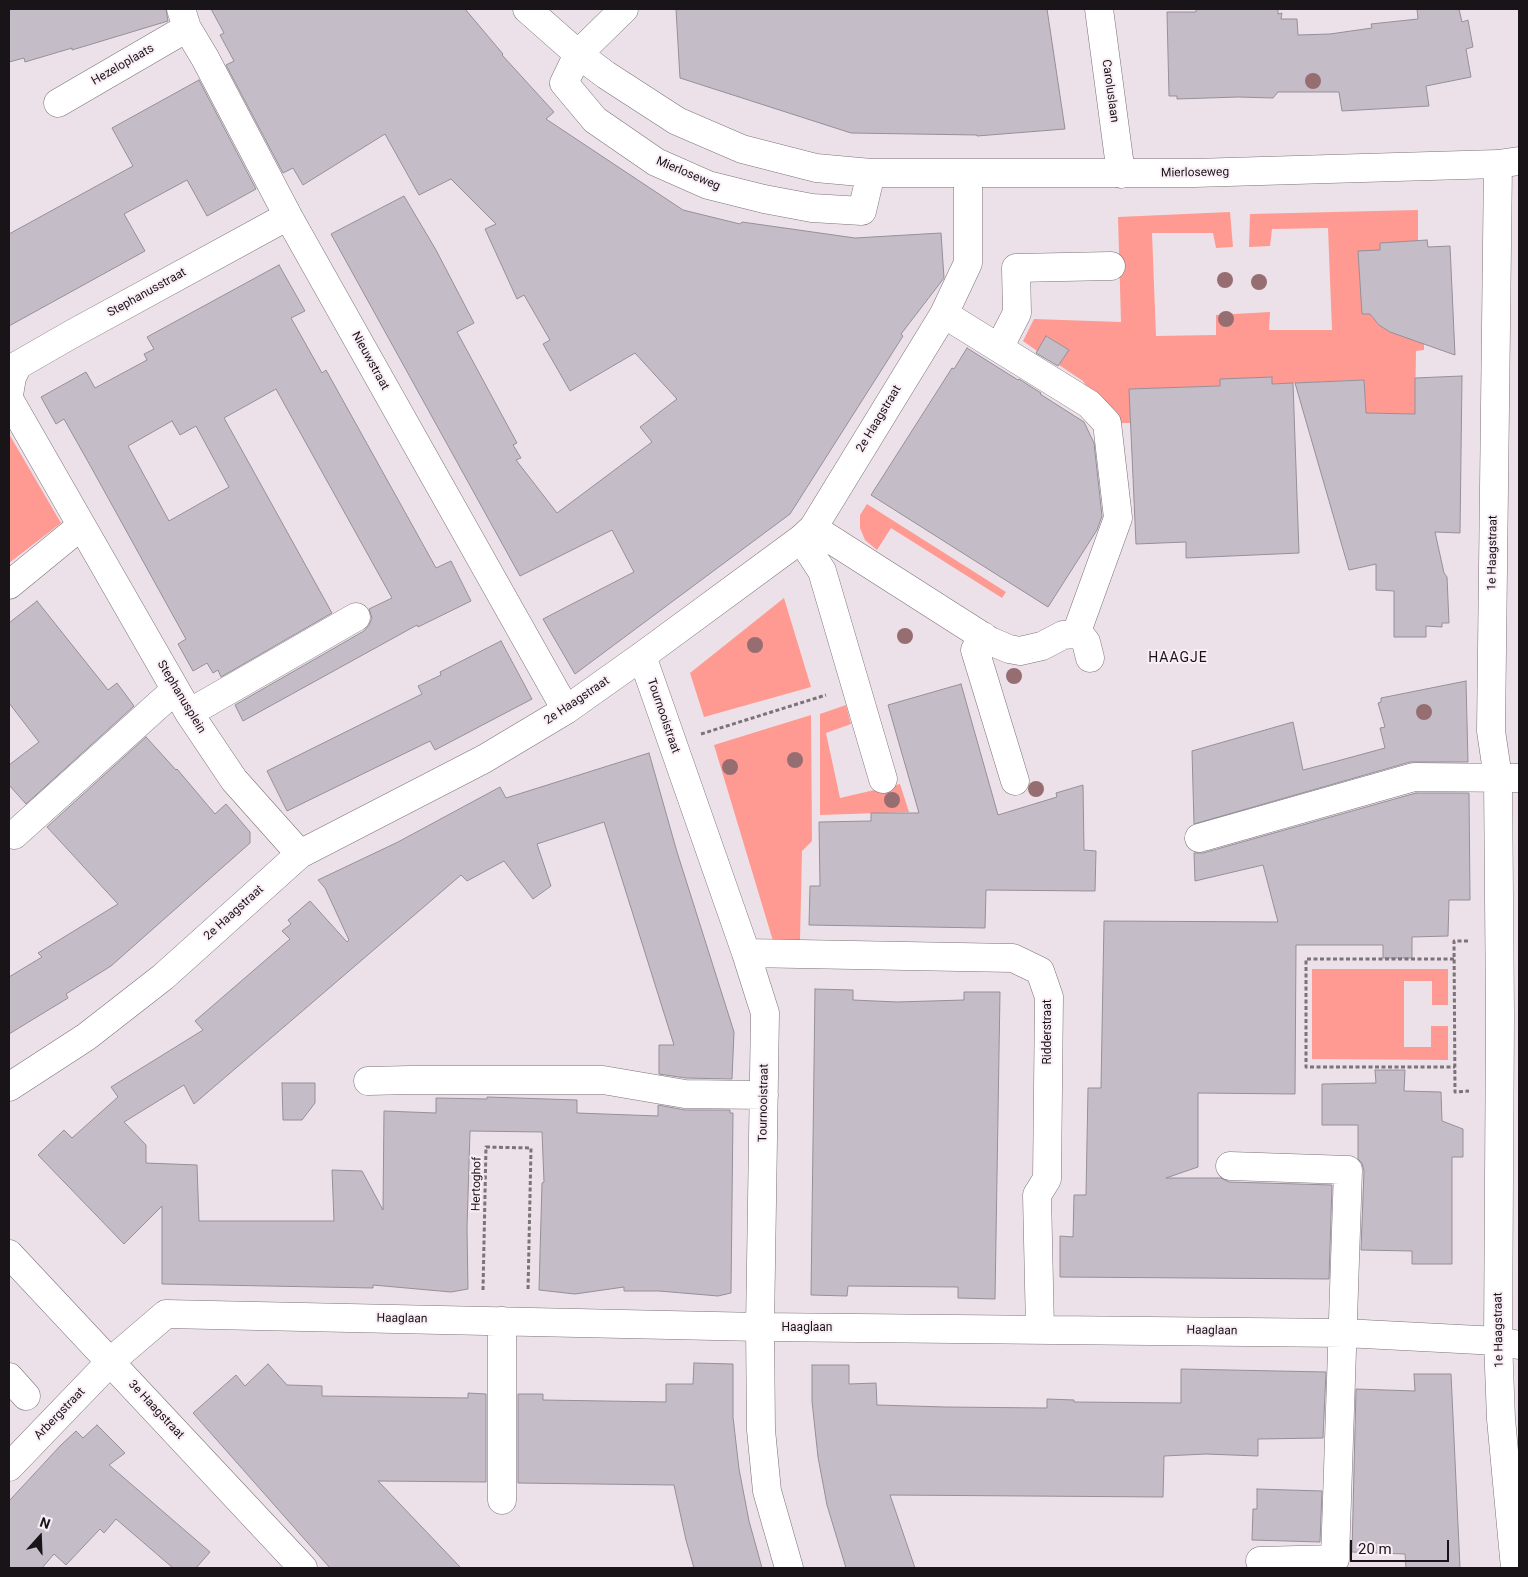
<!DOCTYPE html>
<html>
<head>
<meta charset="utf-8">
<style>
	body { margin:0 }
	#map { position:relative; width:1528px; height:1577px; overflow:hidden; background:#ede1e9; font-family:Roboto,sans-serif }
	canvas { display:block }
	.frame { position:absolute; inset:0; border:10px solid #181417; pointer-events:none }
	.north { position:absolute; left:15px; top:1512px; width:50px; height:50px; -webkit-text-stroke:4px #faeef6; paint-order:stroke; rotate:20deg; font-size:14px; font-weight:700; line-height:20px; text-align:center; color:#181417 }
	.north::after { content:''; display:block; margin:auto; width:18px; height:22px; background:#181417; clip-path:polygon(50% 0,100% 100%,50% 72%,0 100%) }
	.scale { position:absolute; left:1350px; top:1540px; width:99px; height:22px; box-sizing:border-box; border:2px solid #181417; border-top:0; padding-left:6px; font-size:15px; line-height:18px; white-space:nowrap; color:#181417; -webkit-text-stroke:4px #faeef6; paint-order:stroke }
</style>
</head>
<body>
<div id="map">
<canvas width="1528" height="1577"></canvas>
<div class="frame"></div>
<div class="north">N</div>
<div class="scale">20 m</div>
</div>
<script>
const ctx = document.querySelector('canvas').getContext('2d');
ctx.lineJoin = 'round';
function fill(path, color) {
  ctx.fillStyle = color;
  ctx.fill(path, 'evenodd');
}
function toPath(rows) {
  const path = new Path2D();
  for (const r of rows) {
    path.moveTo(r[0], r[1]);
    for (let i = 2; i < r.length; i += 2) path.lineTo(r[i], r[i + 1]);
  }
  return path;
}
function trace(path, color, width, dash) {
  ctx.strokeStyle = color;
  ctx.lineWidth = width;
  ctx.lineCap = dash ? 'butt' : 'round';
  ctx.setLineDash(dash || []);
  ctx.stroke(path);
}
function label(font, color, halo, rows, align = 'center') {
  ctx.font = font + ' Roboto,sans-serif';
  ctx.lineWidth = 4;
  ctx.setLineDash([]);
  ctx.textBaseline = 'middle';
  ctx.strokeStyle = halo;
  ctx.fillStyle = color;
  for (const [text, x, y, turn = 0] of rows) {
    ctx.save();
    ctx.translate(x, y);
    ctx.rotate((+turn || 0) * Math.PI / 180);
    ctx.textAlign = isNaN(turn) ? turn : align;
    if (halo) ctx.strokeText(text, 0, 0);
    ctx.fillText(text, 0, 0);
    ctx.restore();
  }
}
fill(toPath([
	[1418,210,1418,241,1380,244,1380,250,1370,314,1379,325,1390,332,1424,312,1424,350,1416,351,1415,414,1366,413,1364,380,1272,384,1272,377,1220,386,1130,389,1131,423,1111,423,1083,381,1059,365,1068,350,1047,336,1037,351,1023,341,1034,319,1121,322,1118,217,1230,212,1233,247,1216,248,1213,233,1152,233,1156,336,1216,335,1216,315,1270,312,1269,330,1332,330,1328,228,1272,229,1270,246,1249,247,1250,214],
	[9,434,61,523,9,563],
	[867,504,1006,592,1002,598,891,528,877,550,865,540,860,528,860,515],
	[784,598,811,687,704,717,690,673],
	[846,705,851,724,826,733,840,798,900,784,909,812,820,815,820,714],
	[811,715,812,841,802,851,800,941,773,941,714,745],
	[1312,969,1448,969,1448,1005,1432,1005,1432,981,1404,981,1404,1047,1431,1047,1431,1026,1448,1026,1448,1060,1312,1059]
]), '#fe9a91');
const building = toPath([
	[9,9,166,9,168,21,72,50,72,48,25,62,24,58,9,62,9,9],
	[211,9,465,9,503,54,502,55,554,112,546,119,683,210,740,224,742,222,855,238,941,233,944,278,901,334,903,336,790,514,575,674,543,619,634,572,612,530,520,576,331,234,404,196,436,250,474,323,457,332,517,443,513,445,521,458,516,460,557,513,652,442,640,427,677,399,635,353,570,391,543,344,550,340,524,295,517,299,485,229,496,224,451,179,419,195,385,134,303,185,293,168,283,173,226,65,234,61,220,35,224,33,211,9],
	[676,9,1047,9,1065,129,977,136,977,135,851,133,680,78,676,9],
	[1196,9,1278,9,1278,14,1282,13,1281,19,1297,19,1298,35,1330,34,1372,28,1371,24,1418,19,1417,9,1459,9,1462,22,1468,20,1473,47,1466,49,1471,77,1426,86,1429,106,1342,111,1339,92,1278,92,1273,98,1238,97,1177,99,1177,96,1169,96,1167,12,1196,12,1196,9],
	[199,80,256,189,207,216,187,180,124,214,145,251,9,326,9,234,133,166,112,128,199,80],
	[1427,240,1428,247,1450,246,1455,355,1390,332,1379,325,1370,314,1362,314,1358,251,1380,250,1380,243,1427,240],
	[279,265,305,311,291,318,322,373,326,370,436,568,451,561,471,601,418,627,417,625,243,721,235,705,364,631,369,625,372,618,369,609,392,598,276,389,224,418,332,613,221,677,218,670,213,673,207,663,193,671,178,644,186,639,91,467,64,419,56,424,41,397,86,372,95,388,147,360,144,354,154,349,147,337,279,265],
	[172,421,180,435,196,426,229,487,169,521,128,446,172,421],
	[1046,336,1069,350,1058,366,1036,353,1046,336],
	[967,348,1018,380,1019,379,1041,393,1040,394,1084,422,1094,443,1102,516,1097,530,1048,607,871,495,952,368,954,369,967,348],
	[1462,376,1460,533,1435,532,1444,573,1447,577,1449,623,1442,623,1442,627,1426,626,1426,637,1394,637,1394,591,1376,590,1376,564,1349,570,1295,383,1364,380,1366,413,1415,414,1415,378,1462,376],
	[1272,377,1272,384,1293,383,1299,553,1186,558,1186,542,1136,544,1129,389,1220,386,1220,379,1272,377],
	[37,601,108,690,117,683,134,706,26,804,9,785,9,765,39,742,9,703,9,623,37,601],
	[501,641,532,699,435,750,430,741,287,811,267,771,422,694,418,686,441,675,440,672,501,641],
	[1466,681,1468,762,1410,762,1194,824,1192,751,1293,722,1303,770,1330,763,1385,748,1380,728,1385,727,1378,703,1381,702,1381,698,1466,681],
	[961,684,998,815,1057,797,1056,793,1083,785,1084,850,1096,851,1095,891,986,890,985,928,809,925,810,886,820,886,819,822,871,821,871,813,919,813,888,705,961,684],
	[146,737,176,770,177,769,215,814,226,804,250,832,250,843,111,966,66,994,68,998,9,1034,9,977,42,957,38,953,118,904,47,827,146,737],
	[649,753,677,852,734,1032,732,1079,686,1078,659,1074,659,1045,674,1045,604,822,537,844,551,886,533,899,504,861,467,881,461,875,194,1104,184,1085,124,1122,146,1145,146,1163,197,1165,199,1221,334,1221,332,1170,362,1171,383,1210,384,1111,436,1113,436,1098,487,1099,487,1097,577,1100,577,1113,658,1116,658,1105,685,1110,730,1110,730,1113,733,1113,731,1293,718,1296,659,1291,624,1291,624,1287,575,1294,539,1290,542,1183,544,1182,542,1132,470,1131,467,1228,468,1289,451,1292,373,1285,373,1288,162,1284,162,1206,124,1244,38,1155,64,1130,72,1138,118,1097,111,1087,203,1030,195,1021,290,939,282,931,291,924,288,920,310,901,347,942,349,940,325,888,318,880,398,842,500,787,506,798,649,753],
	[1416,793,1469,793,1470,900,1449,900,1448,936,1412,937,1412,958,1383,958,1383,945,1296,945,1295,1094,1198,1093,1198,1167,1166,1178,1221,1178,1229,1182,1332,1185,1329,1279,1060,1277,1060,1236,1073,1237,1074,1195,1086,1195,1088,1088,1101,1088,1104,921,1278,922,1263,865,1195,881,1194,853,1203,853,1416,793],
	[815,989,853,990,853,1000,897,1002,964,1000,964,992,1000,992,995,1299,958,1298,958,1287,848,1286,847,1296,811,1295,815,989],
	[1375,1070,1405,1070,1404,1091,1441,1092,1442,1121,1463,1129,1463,1157,1452,1157,1452,1264,1412,1264,1412,1251,1361,1250,1364,1171,1362,1163,1358,1159,1358,1125,1322,1125,1322,1084,1376,1083,1375,1070],
	[282,1083,315,1083,315,1103,302,1120,283,1120,282,1083],
	[694,1363,733,1364,733,1417,739,1469,749,1521,762,1568,694,1568,686,1540,674,1485,518,1483,518,1394,543,1394,543,1400,666,1402,666,1384,693,1384,694,1363],
	[268,1364,287,1385,322,1386,322,1396,468,1398,468,1393,486,1394,486,1482,378,1481,461,1568,330,1568,193,1413,236,1375,245,1386,268,1364],
	[812,1365,849,1365,849,1384,876,1383,877,1405,946,1407,1047,1408,1047,1399,1074,1400,1074,1402,1181,1403,1181,1369,1326,1372,1323,1438,1258,1439,1258,1456,1206,1454,1164,1456,1163,1497,890,1495,915,1568,846,1568,827,1505,818,1457,812,1401,812,1365],
	[1414,1374,1451,1374,1460,1568,1406,1568,1405,1554,1352,1552,1356,1389,1415,1391,1414,1374],
	[97,1425,125,1453,109,1465,210,1552,196,1568,173,1568,116,1519,104,1533,100,1529,66,1565,54,1554,42,1568,9,1568,9,1501,61,1445,76,1431,83,1438,97,1425],
	[1257,1489,1322,1491,1320,1542,1252,1540,1253,1509,1257,1509,1257,1489]
]);
fill(building, '#c4bdc8');
trace(building, '#958f99', 1);
const minor = toPath([
	[181,9,187,28,205,58,288,216,566,710],
	[527,9,578,54,606,75,677,121,742,149,816,168,871,173,1194,173,1498,164,1519,161],
	[624,9,578,54,564,83,595,120,656,162,708,185,764,199,812,208,862,211,871,173],
	[1099,9,1121,174],
	[58,103,187,28],
	[1498,164,1491,731,1498,778,1500,1017,1498,1341,1501,1419,1515,1568],
	[944,314,1089,404,1107,423,1118,518,1076,634],
	[999,348,1017,313,1016,268,1111,266],
	[9,395,12,377,18,365,72,334,288,216],
	[9,399,189,713,234,780,300,854],
	[813,528,990,641,1009,649,1020,651,1042,646,1063,635,1076,634,1082,637,1086,642,1090,658],
	[801,539,822,571,883,779],
	[9,585,81,526],
	[983,636,975,650,1015,781],
	[642,656,746,953,765,1013,760,1327,761,1430,767,1491,789,1568],
	[189,713,356,617],
	[14,835,175,690],
	[1199,838,1414,777,1519,778],
	[746,953,1013,958,1040,971,1049,997,1047,1179,1037,1195,1040,1329],
	[368,1081,410,1080,603,1080,685,1094,764,1095],
	[9,1087,86,1037,163,977,300,854,484,759,566,710,642,656,801,539,813,528,944,314,968,263,968,173],
	[1230,1166,1348,1170,1335,1559,1260,1561],
	[9,1254,303,1568],
	[9,1377,26,1396],
	[9,1467,111,1361,166,1314,760,1327,1344,1333,1498,1341,1519,1345],
	[502,1500,502,1321]
]);
trace(minor, '#7c7279', 29);
trace(toPath([
	[701,734,826,695],
	[1468,941,1454,941,1455,1092,1469,1091],
	[1454,959,1306,959,1306,1067,1455,1067],
	[483,1290,486,1147,531,1148,528,1291]
]), '#7b7379', 3, [4, 2.5]);
trace(minor, '#fff', 28);
ctx.fillStyle = '#966e72';
for (const [x, y] of [
	[1313,81],
	[1225,280],
	[1259,282],
	[1226,319],
	[905,636],
	[755,645],
	[1014,676],
	[1424,712],
	[795,760],
	[730,767],
	[1036,789],
	[892,800]
]) {
  ctx.beginPath();
  ctx.arc(x, y, 8, 0, 2 * Math.PI);
  ctx.fill();
}
label('12px', '#181417', '#faeef6', [
	["Hezeloplaats",123,65,-30],
	["Caroluslaan",1110,91,82],
	["Mierloseweg",1195,173,-1],
	["Mierloseweg",688,174,23],
	["Stephanusstraat",147,293,-29],
	["Nieuwstraat",370,361,61],
	["2e Haagstraat",879,419,-59],
	["1e Haagstraat",1493,553,-89],
	["Stephanusplein",181,697,59],
	["2e Haagstraat",577,701,-34],
	["Tournooistraat",663,716,71],
	["2e Haagstraat",234,913,-42],
	["Ridderstraat",1048,1032,-90],
	["Tournooistraat",764,1103,-89],
	["Hertoghof",477,1184,-89],
	["Haaglaan",402,1319,1],
	["Haaglaan",807,1328],
	["1e Haagstraat",1499,1330,-91],
	["Haaglaan",1212,1331,1],
	["3e Haagstraat",156,1410,47],
	["Arbergstraat",60,1414,-46]
]);
ctx.letterSpacing = '1px';
label('14px', '#181417', '#faeef6', [
	["HAAGJE",1178,658]
]);
ctx.letterSpacing = '0px';
</script>
</body>
</html>
